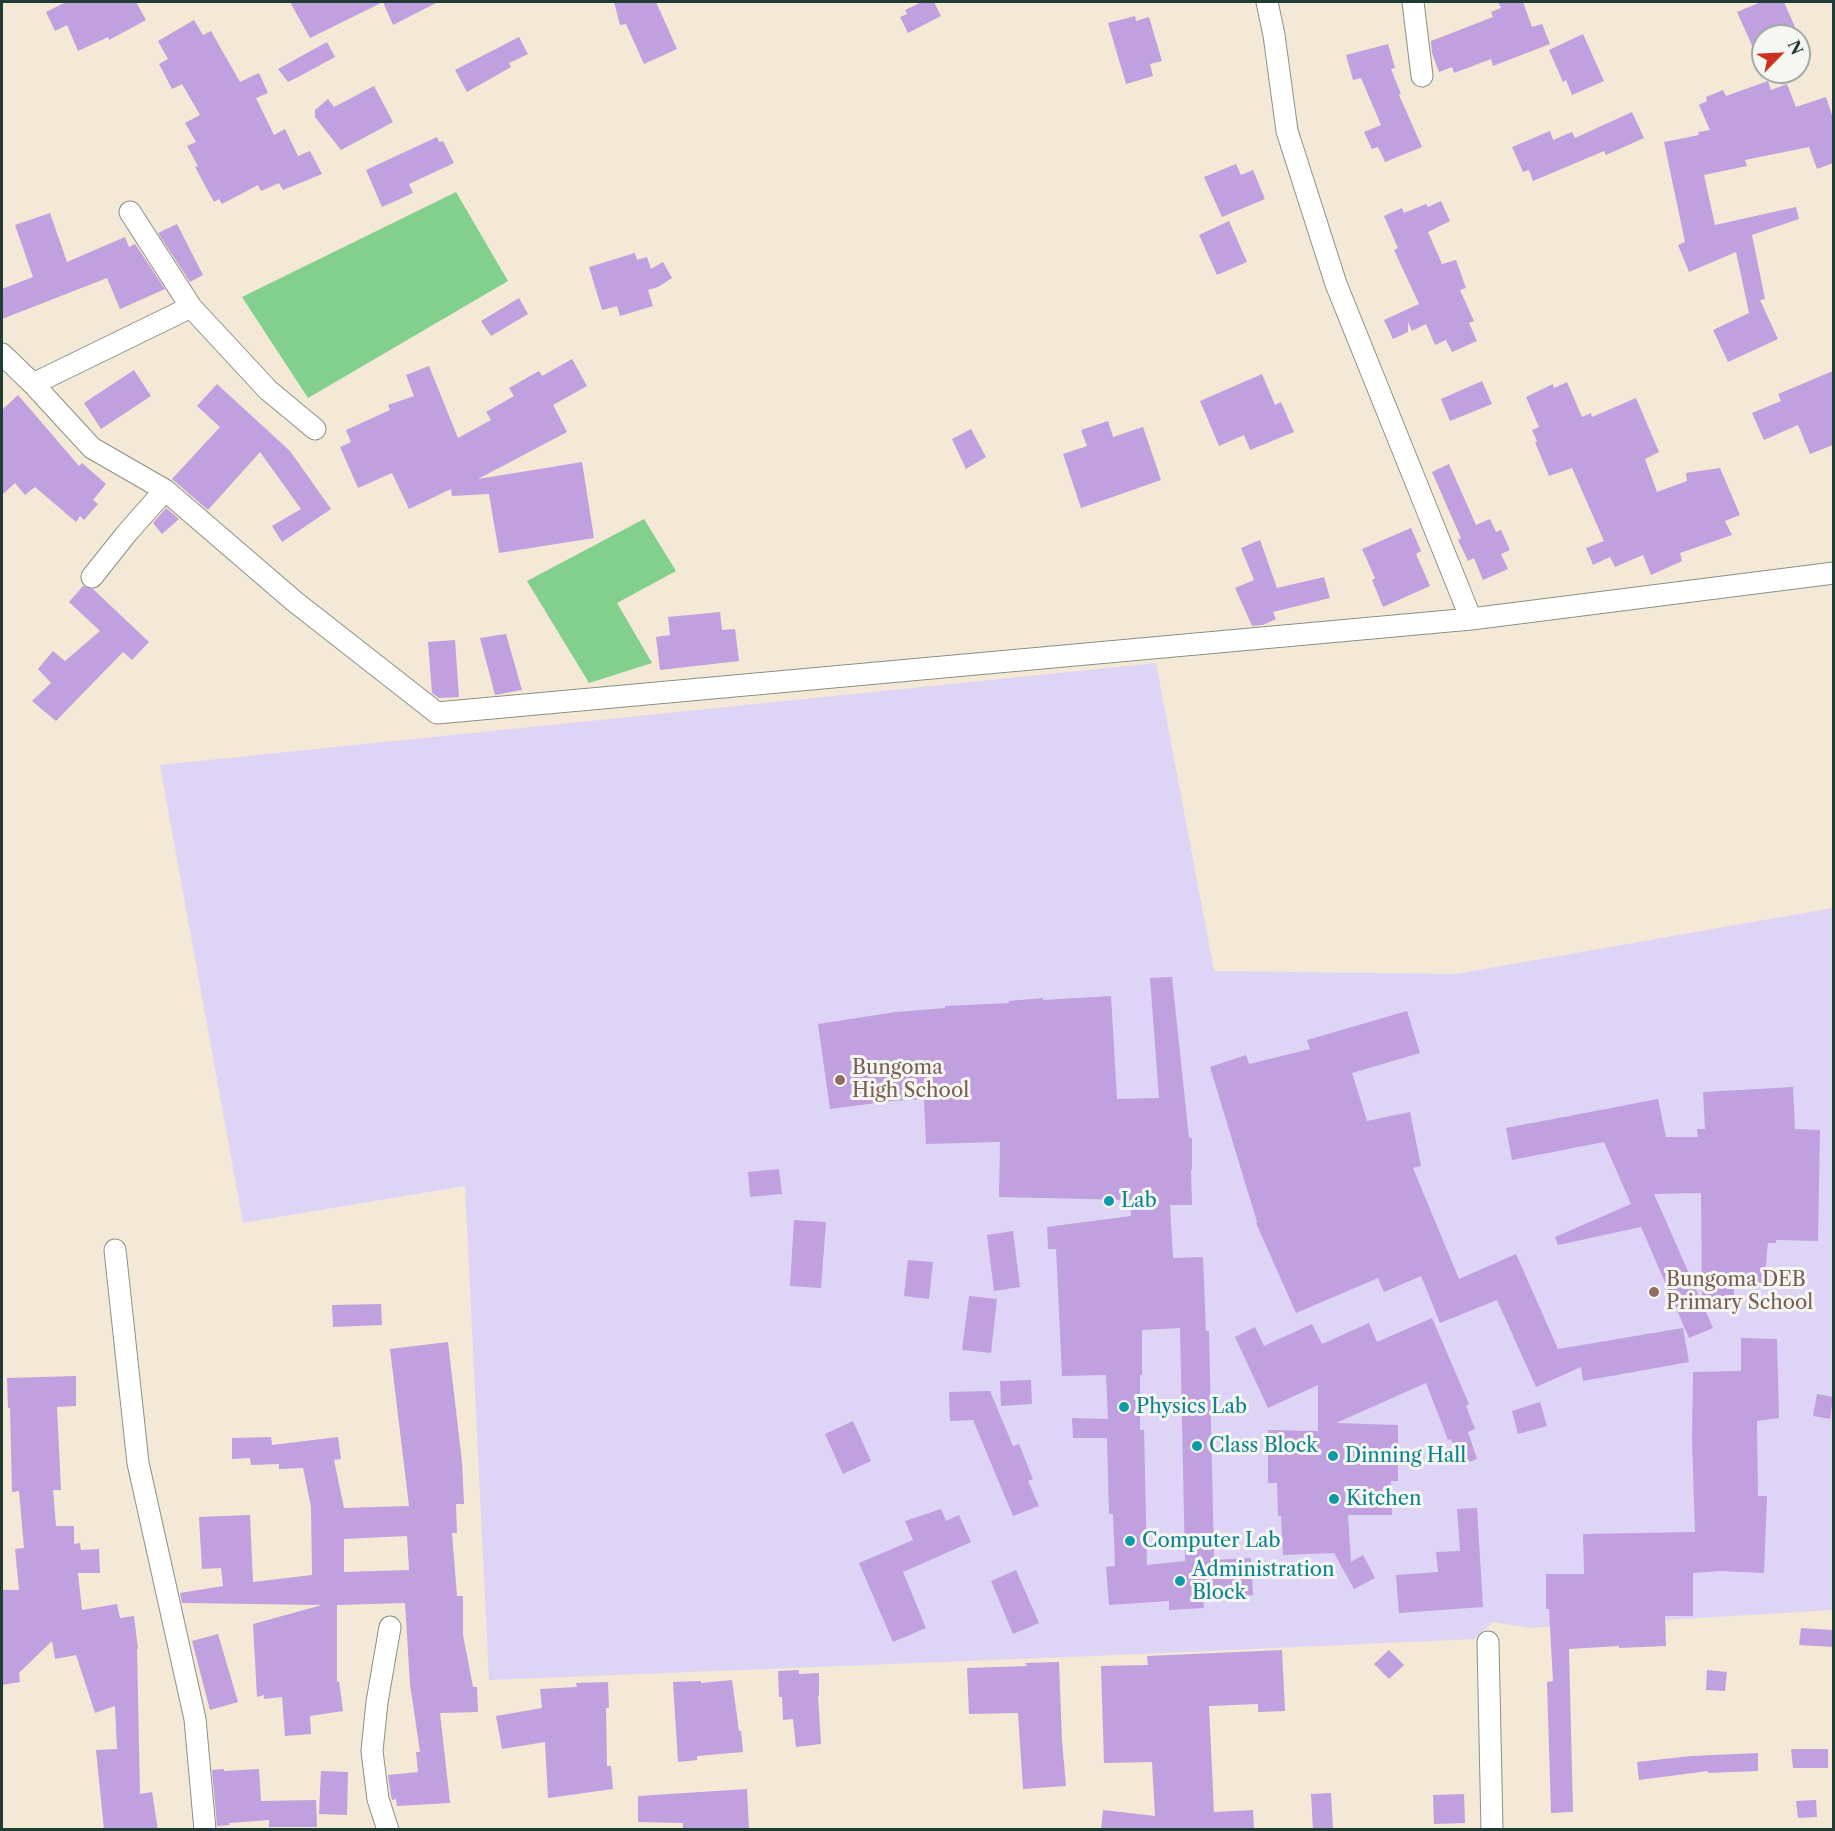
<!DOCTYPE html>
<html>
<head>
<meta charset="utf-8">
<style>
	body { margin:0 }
	#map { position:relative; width:1835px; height:1831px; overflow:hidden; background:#f4e8d6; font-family:"Libre Caslon Text",serif }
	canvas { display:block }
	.frame { position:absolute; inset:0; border:3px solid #1f3d34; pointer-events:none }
	.north { position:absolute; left:1751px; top:24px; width:60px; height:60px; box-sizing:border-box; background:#f6f6f2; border:2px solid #a0aca6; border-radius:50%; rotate:66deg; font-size:16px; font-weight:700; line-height:24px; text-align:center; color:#1f3d34 }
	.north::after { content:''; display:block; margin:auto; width:21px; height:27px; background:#c8321e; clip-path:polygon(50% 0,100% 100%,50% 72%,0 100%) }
</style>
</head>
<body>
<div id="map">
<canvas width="1835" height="1831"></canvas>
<div class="frame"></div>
<div class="north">N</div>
</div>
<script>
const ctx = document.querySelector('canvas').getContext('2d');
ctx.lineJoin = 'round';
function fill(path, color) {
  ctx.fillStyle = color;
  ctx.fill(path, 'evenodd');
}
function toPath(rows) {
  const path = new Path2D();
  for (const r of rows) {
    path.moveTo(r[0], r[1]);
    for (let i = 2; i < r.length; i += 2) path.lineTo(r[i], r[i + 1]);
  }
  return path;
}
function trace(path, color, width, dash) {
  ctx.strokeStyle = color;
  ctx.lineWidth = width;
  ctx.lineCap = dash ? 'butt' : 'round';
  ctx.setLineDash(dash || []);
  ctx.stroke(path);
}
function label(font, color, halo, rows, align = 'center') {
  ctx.font = font + ' "Libre Caslon Text",serif';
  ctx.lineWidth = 6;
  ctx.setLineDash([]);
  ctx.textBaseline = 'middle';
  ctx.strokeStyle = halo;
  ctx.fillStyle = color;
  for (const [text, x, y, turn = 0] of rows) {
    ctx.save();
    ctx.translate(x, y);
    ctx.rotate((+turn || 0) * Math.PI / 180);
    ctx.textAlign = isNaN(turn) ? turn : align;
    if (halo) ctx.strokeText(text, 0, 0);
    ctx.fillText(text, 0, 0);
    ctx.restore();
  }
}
fill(toPath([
	[1156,663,1214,971,1456,974,1833,908,1833,1610,1530,1628,1493,1622,1475,1639,1142,1654,489,1680,465,1186,243,1223,160,765]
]), '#ded5f6');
fill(toPath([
	[456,192,508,281,308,398,242,297],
	[644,519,676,571,617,603,652,663,589,683,527,581]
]), '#83cf8d');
fill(toPath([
	[66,2,136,2,146,20,109,40,108,37,78,51,67,25,55,31,46,12],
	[290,2,438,2,393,25,383,2,310,38],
	[614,2,656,2,677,49,644,64,626,24,620,25],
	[922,2,934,2,941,16,908,33,900,17,907,14,905,10],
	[1498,2,1523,2,1532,27,1542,24,1550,44,1493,66,1491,59,1454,73,1452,67,1439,72,1432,53,1431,41,1493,17,1491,12,1501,8],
	[1761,2,1784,2,1799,36,1763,36,1763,70,1737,12],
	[1135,16,1136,21,1149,17,1162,61,1150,64,1153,76,1126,84,1108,23],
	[194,20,203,35,211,31,240,82,259,73,268,93,256,98,274,135,285,129,298,156,310,151,322,174,283,190,279,183,261,191,258,185,222,204,219,199,214,202,195,167,198,166,187,146,196,142,185,123,200,115,182,84,172,89,159,64,168,59,158,41],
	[1583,34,1604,81,1572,95,1566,80,1563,82,1549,50],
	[519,37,528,54,509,63,511,67,467,92,455,70],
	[327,42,335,57,300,76,288,82,278,69],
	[1388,44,1395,68,1391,69,1401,94,1399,95,1422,147,1385,162,1378,147,1372,149,1364,132,1381,125,1361,78,1353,80,1346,55],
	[1768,81,1771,90,1787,84,1796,107,1826,97,1833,118,1833,163,1817,169,1809,147,1745,160,1747,166,1704,175,1715,225,1796,207,1799,219,1752,235,1765,299,1760,300,1778,339,1728,362,1713,330,1749,313,1736,252,1689,272,1678,245,1685,242,1664,142,1699,135,1698,132,1710,130,1699,105,1707,101,1706,97,1723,90,1726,96],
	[374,86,393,122,341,150,315,117,315,110,328,99,334,107],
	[1632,112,1644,138,1606,155,1604,151,1533,181,1529,170,1523,172,1512,147,1550,131,1553,140,1572,132,1575,138],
	[437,137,439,142,443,141,454,163,409,184,413,193,382,207,366,170],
	[1236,164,1241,175,1253,170,1265,199,1222,217,1204,177],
	[1441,201,1450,221,1428,232,1442,264,1456,260,1466,288,1460,290,1474,321,1469,323,1477,341,1452,352,1446,340,1435,345,1426,324,1412,331,1408,322,1408,332,1393,339,1384,320,1419,304,1394,250,1398,248,1384,216,1402,208,1404,213,1426,204,1428,207],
	[50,213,67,262,125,237,129,247,135,244,165,289,120,309,107,278,2,319,2,289,33,277,15,225],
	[1229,221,1247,262,1217,275,1199,235],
	[177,224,203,275,190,282,158,233],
	[635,253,637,260,647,257,651,269,663,262,672,278,658,287,648,290,653,306,620,316,617,306,602,310,589,267],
	[519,298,528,314,491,336,481,321],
	[572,359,587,386,553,405,567,432,478,479,582,462,594,538,499,553,489,494,452,496,451,489,409,509,392,473,358,488,340,447,351,442,346,430,390,410,388,405,414,396,406,375,429,366,458,438,491,420,486,412,514,396,509,388,539,371,542,376],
	[134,370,151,396,101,429,84,403],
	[1833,371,1833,445,1810,454,1798,425,1764,440,1752,413,1781,401,1778,394],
	[1262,374,1275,405,1281,402,1294,432,1250,450,1244,435,1219,446,1200,401],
	[1482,381,1492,404,1450,421,1441,399],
	[1567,382,1582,417,1591,413,1592,417,1636,398,1659,452,1645,459,1657,492,1687,481,1686,473,1720,468,1740,515,1725,521,1732,535,1680,553,1682,561,1651,575,1643,555,1615,567,1610,557,1593,565,1586,548,1604,541,1572,468,1549,476,1535,442,1537,441,1532,430,1539,427,1526,397,1553,384,1554,388],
	[217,384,290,451,331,509,282,542,272,526,301,509,260,452,208,510,172,479,220,427,197,406],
	[18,395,79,466,82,463,106,484,93,500,98,504,84,520,80,516,76,522,35,487,25,495,15,483,2,495,2,410],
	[1108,421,1113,437,1143,427,1161,480,1081,508,1063,454,1087,446,1081,430],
	[971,429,986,457,966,469,952,439],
	[1449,464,1476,525,1490,519,1496,532,1501,530,1510,550,1501,554,1508,569,1483,580,1474,558,1468,561,1458,540,1461,538,1432,472],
	[166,508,179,519,162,534,153,523],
	[1411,528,1421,551,1416,554,1430,586,1383,607,1372,580,1375,578,1362,549],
	[1260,540,1277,588,1324,577,1330,598,1273,612,1276,619,1263,625,1252,626,1235,588,1254,580,1241,548],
	[83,586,93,589,149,642,132,660,123,652,56,721,32,701,51,683,38,669,53,651,65,661,100,631,69,602],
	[720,612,722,630,735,629,739,661,660,670,656,637,670,635,668,617],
	[506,634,522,690,495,695,480,638],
	[455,640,459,697,439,698,432,693,428,642],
	[1172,977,1189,1138,1192,1138,1192,1170,1191,1170,1192,1205,1170,1205,1173,1258,1203,1257,1206,1331,1209,1331,1214,1560,1251,1558,1253,1595,1203,1599,1204,1608,1169,1610,1169,1601,1109,1605,1106,1567,1115,1566,1113,1514,1109,1514,1107,1438,1073,1438,1072,1418,1108,1419,1106,1375,1062,1376,1056,1249,1048,1249,1047,1227,1131,1216,1130,1200,999,1197,1000,1142,926,1144,924,1099,892,1101,830,1109,818,1024,896,1012,945,1008,945,1006,1009,1003,1009,1001,1043,998,1043,1000,1111,996,1117,1099,1159,1098,1150,978],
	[1180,1328,1185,1561,1147,1565,1144,1430,1140,1430,1140,1375,1142,1375,1142,1330],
	[1407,1011,1420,1053,1352,1073,1367,1121,1410,1112,1421,1166,1413,1168,1459,1279,1516,1254,1558,1349,1683,1328,1689,1362,1583,1381,1581,1367,1536,1387,1497,1300,1440,1323,1421,1276,1384,1292,1378,1278,1296,1313,1256,1223,1257,1222,1210,1067,1246,1055,1249,1064,1310,1049,1307,1040],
	[1793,1087,1795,1129,1820,1130,1818,1241,1776,1240,1776,1243,1768,1243,1764,1283,1734,1279,1734,1299,1702,1299,1701,1193,1654,1194,1713,1328,1689,1338,1641,1227,1558,1245,1555,1237,1631,1204,1604,1142,1512,1160,1506,1128,1658,1099,1666,1137,1698,1137,1697,1129,1705,1129,1703,1092],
	[779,1169,782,1194,750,1197,748,1172],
	[794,1220,826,1222,821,1288,790,1286],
	[1013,1231,1020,1287,994,1291,987,1235],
	[908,1260,933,1262,929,1299,904,1296],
	[969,1296,997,1299,991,1353,962,1350],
	[381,1304,382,1325,333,1327,332,1305],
	[1432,1318,1469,1404,1466,1406,1475,1429,1468,1432,1477,1459,1461,1465,1451,1439,1448,1440,1426,1383,1336,1423,1398,1425,1398,1481,1391,1481,1392,1515,1348,1515,1351,1562,1363,1555,1375,1578,1354,1589,1334,1553,1283,1555,1281,1516,1278,1516,1277,1483,1268,1483,1268,1430,1318,1431,1318,1385,1268,1408,1235,1337,1255,1327,1264,1346,1312,1324,1322,1344,1369,1323,1377,1342],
	[1741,1338,1777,1339,1779,1418,1757,1421,1758,1496,1767,1496,1764,1573,1721,1571,1693,1573,1693,1616,1665,1616,1666,1646,1619,1648,1619,1646,1569,1649,1573,1812,1551,1813,1547,1682,1553,1681,1549,1609,1546,1609,1546,1574,1584,1574,1583,1534,1695,1532,1692,1440,1693,1372,1741,1371],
	[448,1342,462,1462,464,1504,456,1504,457,1533,452,1533,457,1596,463,1596,463,1635,473,1687,477,1687,478,1712,440,1713,450,1803,397,1806,396,1799,392,1800,391,1796,388,1775,418,1772,416,1752,420,1752,410,1684,405,1603,337,1605,337,1682,339,1681,343,1711,310,1716,311,1734,285,1736,282,1697,264,1699,264,1695,257,1697,253,1624,322,1605,182,1603,180,1593,223,1586,221,1568,202,1569,199,1517,250,1515,253,1582,312,1575,311,1507,303,1468,279,1469,279,1464,251,1465,250,1458,232,1459,232,1438,271,1437,272,1445,338,1437,341,1459,334,1460,344,1508,409,1506,390,1349],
	[407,1536,409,1570,344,1572,344,1539],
	[76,1376,76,1406,57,1407,61,1490,53,1490,56,1526,74,1526,74,1544,80,1543,81,1550,99,1549,100,1573,78,1573,82,1610,117,1604,120,1618,134,1616,138,1649,137,1649,140,1794,152,1792,158,1830,104,1830,96,1750,117,1749,115,1706,95,1713,76,1655,55,1659,52,1641,19,1673,20,1682,2,1685,3,1590,19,1590,15,1549,24,1548,19,1491,12,1492,10,1408,8,1408,7,1378],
	[1031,1380,1032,1404,1001,1406,1000,1381],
	[990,1391,1013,1446,1019,1444,1033,1479,1028,1481,1039,1506,1013,1516,973,1420,950,1421,949,1392],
	[1817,1394,1833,1397,1830,1419,1813,1416],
	[1540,1402,1547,1426,1518,1434,1512,1411],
	[853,1421,871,1461,843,1474,825,1434],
	[1477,1508,1483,1607,1399,1613,1396,1575,1438,1572,1436,1552,1460,1551,1457,1509],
	[941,1509,946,1521,959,1515,971,1542,903,1572,926,1628,893,1642,859,1563,913,1540,905,1521],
	[1016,1570,1039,1623,1013,1634,991,1581],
	[1801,1628,1833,1630,1833,1647,1799,1645],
	[218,1634,238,1702,210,1710,192,1641],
	[1282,1650,1285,1711,1258,1712,1258,1704,1209,1706,1214,1812,1253,1810,1254,1830,1101,1830,1103,1810,1155,1816,1152,1762,1104,1763,1101,1666,1148,1665,1147,1656],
	[1389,1650,1404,1665,1389,1679,1374,1664],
	[1059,1662,1062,1741,1066,1786,1023,1789,1018,1713,969,1714,967,1668,1027,1666,1025,1663],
	[799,1670,799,1674,819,1673,819,1695,818,1696,821,1744,796,1747,793,1719,783,1720,782,1697,779,1697,778,1671],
	[1707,1670,1727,1672,1725,1691,1706,1690],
	[732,1680,739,1731,741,1731,743,1752,697,1756,697,1760,678,1762,673,1682,701,1681,701,1683],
	[608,1682,609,1708,606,1708,607,1766,611,1766,613,1789,548,1798,545,1742,502,1749,496,1716,542,1708,540,1689,577,1687,576,1683],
	[1791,1749,1828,1749,1828,1768,1793,1768],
	[1758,1753,1758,1771,1708,1773,1708,1771,1639,1780,1637,1762,1691,1756],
	[224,1769,224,1771,259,1769,261,1801,316,1800,317,1827,269,1827,269,1820,229,1823,230,1825,217,1826,212,1770],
	[321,1771,348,1772,347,1815,319,1814],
	[747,1789,749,1830,683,1830,683,1823,638,1822,638,1796],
	[1331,1793,1333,1830,1313,1830,1311,1794],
	[1464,1794,1465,1823,1434,1824,1433,1795],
	[1816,1800,1817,1817,1798,1818,1796,1801]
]), '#c0a0de');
const minor = toPath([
	[1267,2,1274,35,1287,131,1336,284,1471,619],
	[1413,2,1422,76],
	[130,212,191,307],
	[2,354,33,384,92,448,165,490,294,601,437,713,1471,619,1834,573],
	[33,384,191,307,268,390,315,429],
	[92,577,127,533,165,490],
	[115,1250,138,1463,195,1719,205,1830],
	[1488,1642,1492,1830],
	[388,1830,378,1799,372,1751,377,1702,390,1627]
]);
trace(minor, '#8a9285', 23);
trace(minor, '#fff', 21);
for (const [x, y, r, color] of [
	[840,1080,6,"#8d6e63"],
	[1109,1201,6,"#0f9aa8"],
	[1654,1292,6,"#8d6e63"],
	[1124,1407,6,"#0f9aa8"],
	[1197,1446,6,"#0f9aa8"],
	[1333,1456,6,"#0f9aa8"],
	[1334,1499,6,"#0f9aa8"],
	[1130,1541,6,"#0f9aa8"],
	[1180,1581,6,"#0f9aa8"]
]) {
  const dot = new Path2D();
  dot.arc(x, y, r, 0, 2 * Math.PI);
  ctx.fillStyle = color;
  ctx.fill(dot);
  trace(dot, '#f6f6f2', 2);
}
label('20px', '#785e54', '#f6f6f2', [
	["Bungoma",852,1068],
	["High School",852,1091],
	["Bungoma DEB",1666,1280],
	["Primary School",1666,1303]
], 'left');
label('20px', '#0d838f', '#f6f6f2', [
	["Lab",1121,1201],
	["Physics Lab",1136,1407],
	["Class Block",1209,1446],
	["Dinning Hall",1345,1456],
	["Kitchen",1346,1499],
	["Computer Lab",1142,1541],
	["Administration",1192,1570],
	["Block",1192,1593]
], 'left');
</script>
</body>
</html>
